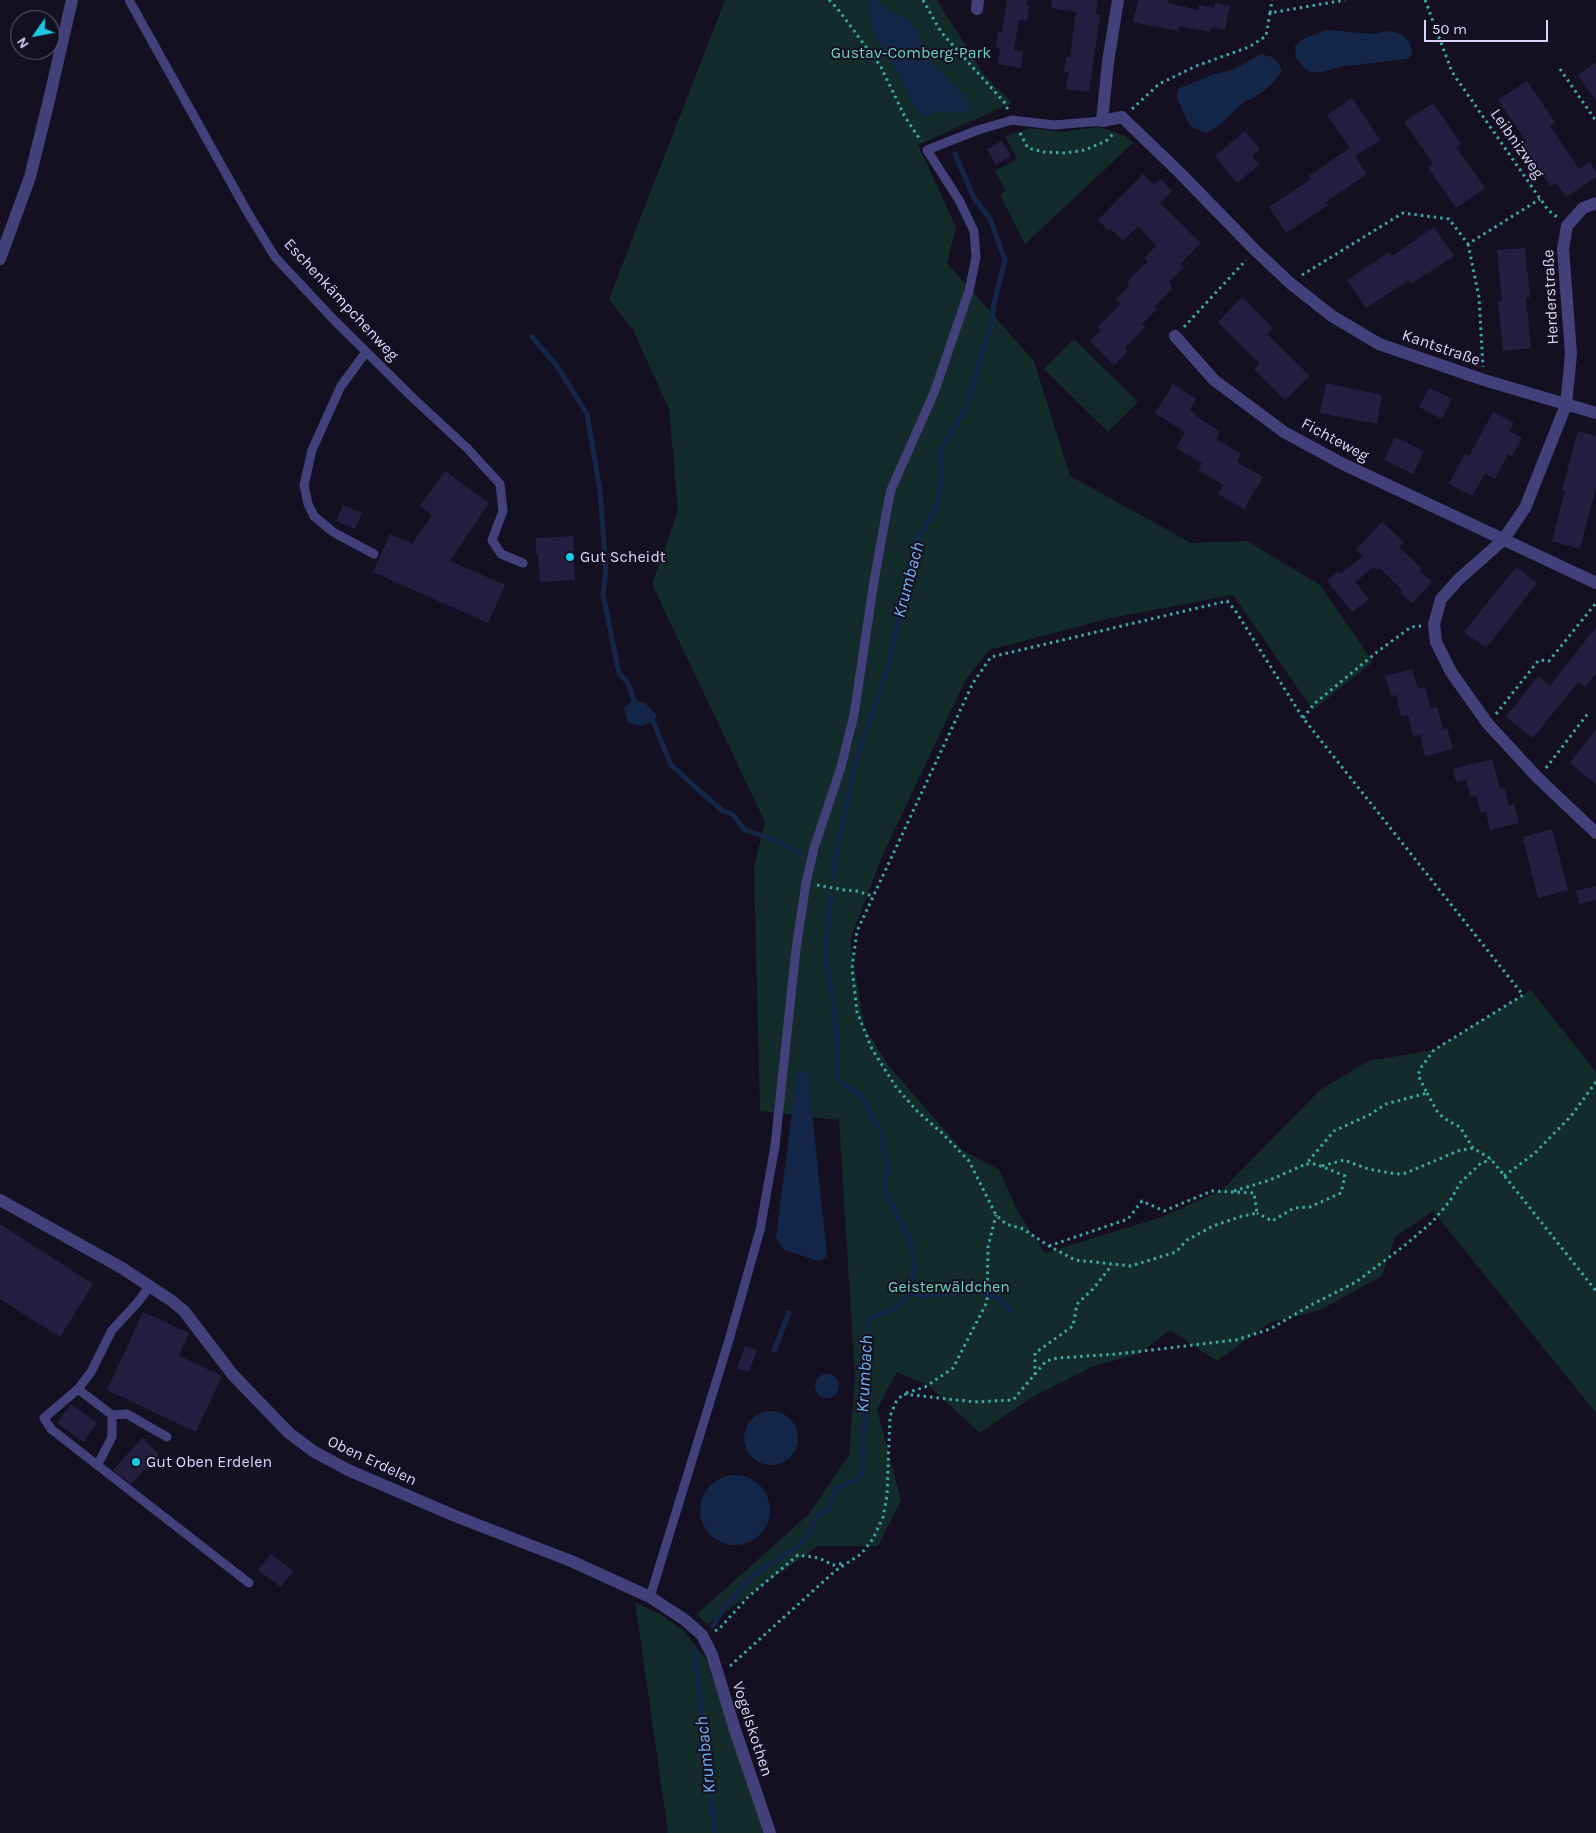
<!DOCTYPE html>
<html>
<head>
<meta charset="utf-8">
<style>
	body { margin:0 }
	#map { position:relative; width:1596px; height:1833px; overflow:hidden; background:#141022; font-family:Karla,sans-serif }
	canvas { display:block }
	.north { position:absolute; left:10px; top:10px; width:50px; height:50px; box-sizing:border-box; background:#141022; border:1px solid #645f79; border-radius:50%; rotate:237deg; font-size:14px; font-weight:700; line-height:20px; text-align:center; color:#dbd5fb }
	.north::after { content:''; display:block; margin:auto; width:18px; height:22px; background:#17cbe5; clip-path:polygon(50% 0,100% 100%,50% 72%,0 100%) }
	.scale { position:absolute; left:1424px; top:20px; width:124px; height:22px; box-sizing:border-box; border:2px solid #dbd5fb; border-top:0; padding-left:6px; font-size:15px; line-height:18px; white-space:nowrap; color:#dbd5fb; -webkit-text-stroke:4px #141022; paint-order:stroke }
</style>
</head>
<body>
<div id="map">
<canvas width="1596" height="1833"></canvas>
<div class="north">N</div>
<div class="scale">50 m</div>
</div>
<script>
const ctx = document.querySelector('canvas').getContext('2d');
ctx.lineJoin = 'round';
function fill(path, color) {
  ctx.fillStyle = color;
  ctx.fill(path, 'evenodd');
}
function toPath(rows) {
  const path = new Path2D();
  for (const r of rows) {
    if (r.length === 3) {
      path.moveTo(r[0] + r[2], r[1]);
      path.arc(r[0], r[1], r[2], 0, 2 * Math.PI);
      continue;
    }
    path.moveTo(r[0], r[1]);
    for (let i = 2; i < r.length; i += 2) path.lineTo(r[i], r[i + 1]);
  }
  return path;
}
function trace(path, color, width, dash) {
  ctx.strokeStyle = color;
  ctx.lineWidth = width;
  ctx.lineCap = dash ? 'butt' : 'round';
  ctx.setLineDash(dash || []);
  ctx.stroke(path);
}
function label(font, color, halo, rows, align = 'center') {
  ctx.font = font + ' Karla,sans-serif';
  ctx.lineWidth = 4;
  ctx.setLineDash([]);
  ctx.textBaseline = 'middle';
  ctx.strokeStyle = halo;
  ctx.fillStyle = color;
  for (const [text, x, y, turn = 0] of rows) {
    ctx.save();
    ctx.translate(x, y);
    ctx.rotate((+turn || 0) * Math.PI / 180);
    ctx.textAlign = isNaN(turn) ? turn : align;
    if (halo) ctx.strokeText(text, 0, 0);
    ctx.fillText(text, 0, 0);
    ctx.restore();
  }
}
fill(toPath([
	[725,0,937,0,984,75,1012,103,918,145,956,227,947,263,1034,361,1070,476,1191,543,1247,541,1320,585,1373,662,1313,710,1233,595,1111,618,989,650,965,681,883,854,850,940,864,1026,888,1065,962,1150,999,1170,1018,1212,1045,1253,1162,1217,1222,1190,1320,1090,1368,1061,1434,1050,1531,990,1596,1072,1596,1413,1433,1211,1395,1237,1382,1276,1320,1310,1269,1323,1217,1361,1170,1330,1139,1354,1094,1366,1032,1397,980,1433,928,1385,897,1372,877,1409,901,1500,878,1546,818,1546,707,1625,697,1614,809,1514,849,1455,855,1377,839,1120,760,1111,754,867,765,822,652,584,678,511,669,409,633,330,609,299],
	[1098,127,1106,129,1125,136,1133,143,1025,244,1000,195,1006,191,995,171,1017,159,1005,136,1031,128,1060,132],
	[1074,339,1138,402,1108,432,1044,369],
	[635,1602,663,1616,683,1630,706,1659,765,1833,668,1833]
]), '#142b2b');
fill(toPath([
	[869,0,877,0,887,10,907,18,916,30,923,47,933,63,967,99,971,107,967,111,962,113,940,111,923,116,920,115,912,104,897,72,877,40,871,26],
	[1325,30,1374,34,1389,31,1399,33,1405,37,1410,44,1412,53,1409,58,1398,60,1344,66,1321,72,1310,72,1304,68,1296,58,1295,46,1301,40],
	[1261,54,1272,57,1279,64,1281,69,1281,73,1270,86,1258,95,1244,102,1220,125,1206,133,1190,126,1177,98,1178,89,1212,75,1235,69],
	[634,700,645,703,657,716,653,721,641,726,628,723,624,708],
	[797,1072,808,1073,827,1256,819,1261,784,1250,776,1237],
	[787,1310,792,1312,776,1353,771,1351],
	[827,1386,12],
	[771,1438,27],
	[735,1510,35]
]), '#152748');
trace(toPath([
	[532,337,557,366,587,414,600,490,606,570,603,594,619,673,628,683,636,705],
	[649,718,653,721,671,765,702,793,723,811,732,814,745,830,777,841,801,853],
	[833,878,838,844,856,761,887,671,915,544,937,506,942,474,940,450,964,412,991,326,994,303,1005,260,990,219,974,198,955,154],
	[909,1292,922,1296,973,1290,999,1298,1011,1311],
	[713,1626,726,1605,755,1574,798,1546,807,1537,817,1517,828,1510,836,1489,858,1479,864,1466,862,1453,865,1420,864,1383,868,1319,893,1310,907,1296,915,1267,910,1243,901,1221,886,1196,885,1184,888,1162,883,1146,883,1132,873,1120,868,1107,859,1093,851,1090,838,1080,836,1022,825,954,831,895],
	[694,1647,715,1833]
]), '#152748', 5);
fill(toPath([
	[1007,0,1026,0,1026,5,1029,6,1027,21,1019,20,1014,50,1023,51,1021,68,998,64,1000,48,996,47,998,32,1002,32],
	[1052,0,1098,0,1096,14,1100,15,1089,92,1066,89,1069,72,1064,72,1066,57,1070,57,1076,12,1051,8],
	[1138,0,1168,0,1168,3,1198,10,1199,5,1214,8,1215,3,1230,6,1225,30,1211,27,1210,32,1179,26,1178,31,1133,22],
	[1596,62,1596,101,1578,75],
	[1527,81,1555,122,1550,126,1579,169,1590,162,1596,172,1596,177,1566,197,1556,183,1550,186,1522,145,1527,142,1498,100],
	[1352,98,1380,140,1355,156,1367,174,1326,202,1328,205,1286,233,1269,207,1311,179,1309,176,1350,148,1327,115],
	[1433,103,1461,144,1456,147,1485,188,1456,208,1428,167,1433,163,1404,122],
	[1245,131,1260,149,1252,156,1259,165,1237,183,1215,156],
	[1002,141,1011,156,996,165,987,149],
	[1143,174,1154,185,1161,179,1172,191,1160,203,1201,243,1180,264,1184,267,1169,282,1172,286,1171,288,1172,289,1154,307,1156,310,1142,324,1145,327,1125,348,1128,351,1114,365,1090,341,1101,330,1098,327,1121,304,1116,299,1129,286,1127,284,1131,278,1148,261,1144,258,1156,246,1138,226,1123,241,1111,229,1109,231,1098,220],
	[1434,227,1454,256,1411,284,1409,280,1366,308,1347,280,1389,252,1392,256],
	[1525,248,1530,297,1526,298,1531,348,1503,351,1498,301,1502,301,1497,250],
	[1242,297,1273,328,1267,334,1310,376,1285,400,1254,369,1259,363,1218,322],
	[1326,383,1382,395,1377,424,1320,413],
	[1173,384,1196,399,1190,410,1196,414,1195,416,1220,431,1216,439,1241,454,1237,462,1263,477,1244,509,1218,494,1223,485,1198,470,1202,463,1176,448,1185,432,1155,413],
	[1429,388,1452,399,1442,419,1419,407],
	[1493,412,1514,423,1509,431,1522,438,1512,456,1508,454,1495,479,1485,473,1472,496,1449,484,1465,454,1469,456],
	[1578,431,1596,436,1596,488,1580,549,1552,541,1565,491,1562,490],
	[1395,437,1424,451,1413,474,1384,460],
	[445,471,489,503,450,561,505,585,488,623,373,572,390,534,412,544,432,515,420,506],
	[343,505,362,513,355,529,336,521],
	[1382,522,1404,542,1399,547,1422,569,1420,571,1432,582,1412,603,1400,592,1402,590,1380,568,1378,570,1374,567,1355,582,1369,599,1352,612,1327,581,1338,572,1340,574,1363,556,1356,550],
	[573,536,575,580,540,582,538,554,536,554,536,538],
	[1516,567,1537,583,1486,648,1464,632],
	[1596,627,1596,673,1585,687,1578,682,1533,738,1506,717,1538,676,1550,686],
	[1412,669,1418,689,1425,687,1431,709,1437,707,1443,729,1447,728,1453,749,1425,756,1420,735,1413,736,1408,715,1401,716,1396,695,1391,696,1385,676],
	[1596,729,1596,784,1570,763],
	[1492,759,1500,789,1505,788,1509,806,1514,804,1519,823,1490,830,1486,812,1481,813,1476,795,1471,797,1466,780,1456,782,1453,769],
	[1552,829,1568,890,1538,898,1523,837],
	[1596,886,1596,900,1579,904,1576,891],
	[0,1224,93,1284,60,1337,0,1299],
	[143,1312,189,1333,179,1356,222,1376,196,1432,107,1390],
	[745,1346,757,1350,749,1372,737,1368],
	[71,1404,97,1423,83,1442,57,1423],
	[142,1438,159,1454,131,1484,113,1470],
	[271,1554,293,1571,281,1587,258,1570]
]), '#261e41');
trace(toPath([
	[829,0,837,8,881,67,905,117,921,141],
	[923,0,941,32,1004,102,1008,110],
	[1425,0,1452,72,1548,210,1557,217],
	[1270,13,1272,0],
	[1560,69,1596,121],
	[1132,109,1159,84,1196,66,1249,47,1266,36,1270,13,1345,0],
	[1020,133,1028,148,1044,152,1065,153,1085,150,1106,141,1114,133],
	[1468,244,1479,297,1483,367],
	[1302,275,1403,213,1449,219,1468,244,1540,199],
	[1184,327,1246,260],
	[1496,714,1538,661,1541,660,1549,661,1596,603],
	[1303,718,1314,704,1377,652,1411,627,1421,626],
	[1546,768,1589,712],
	[817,885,844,890,857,891,872,896],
	[1427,1093,1438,1113,1447,1120,1460,1127,1473,1148,1491,1159,1596,1291],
	[1322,1166,1344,1160,1368,1169,1396,1174,1406,1173,1458,1151,1473,1148],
	[1504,1176,1535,1153,1571,1116,1596,1082],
	[1234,1191,1270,1180,1306,1164],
	[1049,1246,1128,1219,1142,1201,1164,1211,1212,1191,1254,1193,1257,1213,1239,1217,1213,1226,1187,1240,1176,1252,1131,1266,1075,1260,1049,1246,1023,1229,1006,1224,996,1215,969,1161,943,1134,917,1111,896,1087,872,1049,857,1012,852,968,857,931,973,683,991,657,1227,601,1235,610,1303,718,1523,995,1434,1050,1422,1066,1418,1075,1427,1093,1386,1104,1369,1115,1334,1131,1306,1164,1316,1164,1345,1176,1341,1193,1310,1207,1294,1208,1272,1221,1257,1213],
	[1035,1375,1035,1353,1073,1326,1077,1304,1093,1289,1112,1265],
	[906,1393,925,1387,953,1368,987,1302,988,1247,996,1215],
	[715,1631,719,1629,748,1597,798,1555,819,1558,833,1565,845,1563],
	[730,1666,835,1571,861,1554,873,1539,883,1517,887,1496,890,1416,896,1402,903,1394,975,1402,1013,1400,1046,1361,1057,1358,1117,1354,1236,1340,1270,1329,1311,1305,1356,1282,1404,1246,1432,1222,1450,1201,1460,1183,1480,1164,1491,1159]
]), '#3baaa6', 3, [2.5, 4]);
trace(toPath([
	[129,0,248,213,275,257,334,320,413,398,468,449,500,484,503,511,492,540,501,554,523,563],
	[366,352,341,386,312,450,304,485,308,504,314,516,333,532,374,554],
	[149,1287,138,1302,112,1330,91,1372,78,1389,44,1418,51,1429,249,1583],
	[78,1389,112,1415,112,1437,98,1464],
	[112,1415,127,1414,167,1437],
	[650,1597,729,1340,760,1230,775,1146,796,949,806,883,814,848,841,767,854,715,874,581,887,509,891,490,934,393,969,291,976,257,974,231,959,200,927,150,978,130,1012,120,1054,125,1102,121]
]), '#44407c', 9);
trace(toPath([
	[1118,0,1108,62,1102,121,1122,117,1179,172,1256,251,1290,283,1332,316,1379,344,1484,380,1596,413],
	[977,9,978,0],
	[1596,203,1583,208,1567,226,1563,249,1571,354,1566,405,1525,508,1503,540,1459,579,1441,599,1434,624,1436,642,1451,672,1488,724,1538,778,1596,833],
	[0,259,30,177,49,100,72,0],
	[1175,336,1214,380,1284,432,1343,464,1596,583],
	[0,1200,122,1268,172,1301,184,1311,233,1375,289,1433,313,1451,348,1470,455,1516,571,1561,650,1597,685,1620,702,1635,712,1655,736,1733,770,1833]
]), '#44407c', 12);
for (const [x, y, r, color] of [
	[570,557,5,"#17cbe5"],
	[136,1462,5,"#17cbe5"]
]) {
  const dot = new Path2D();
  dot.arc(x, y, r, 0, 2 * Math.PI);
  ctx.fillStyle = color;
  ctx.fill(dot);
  trace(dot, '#141022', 2);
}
label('16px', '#69d4bc', '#141022', [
	["Gustav-Comberg-Park",911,53],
	["Geisterwäldchen",949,1287]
]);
label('16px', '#dbd5fb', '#141022', [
	["Leibnizweg",1517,144,55],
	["Herderstraße",1551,297,-93],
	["Eschenkämpchenweg",341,300,47],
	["Kantstraße",1441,348,19],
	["Fichteweg",1335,440,28],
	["Oben Erdelen",372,1461,25],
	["Vogelskothen",752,1729,72]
]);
label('16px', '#dbd5fb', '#141022', [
	["Gut Scheidt",580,557],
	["Gut Oben Erdelen",146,1462]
], 'left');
label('italic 18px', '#6eb0f1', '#141022', [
	["Krumbach",909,580,-75],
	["Krumbach",865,1374,-87],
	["Krumbach",706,1755,-96]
]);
</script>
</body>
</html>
